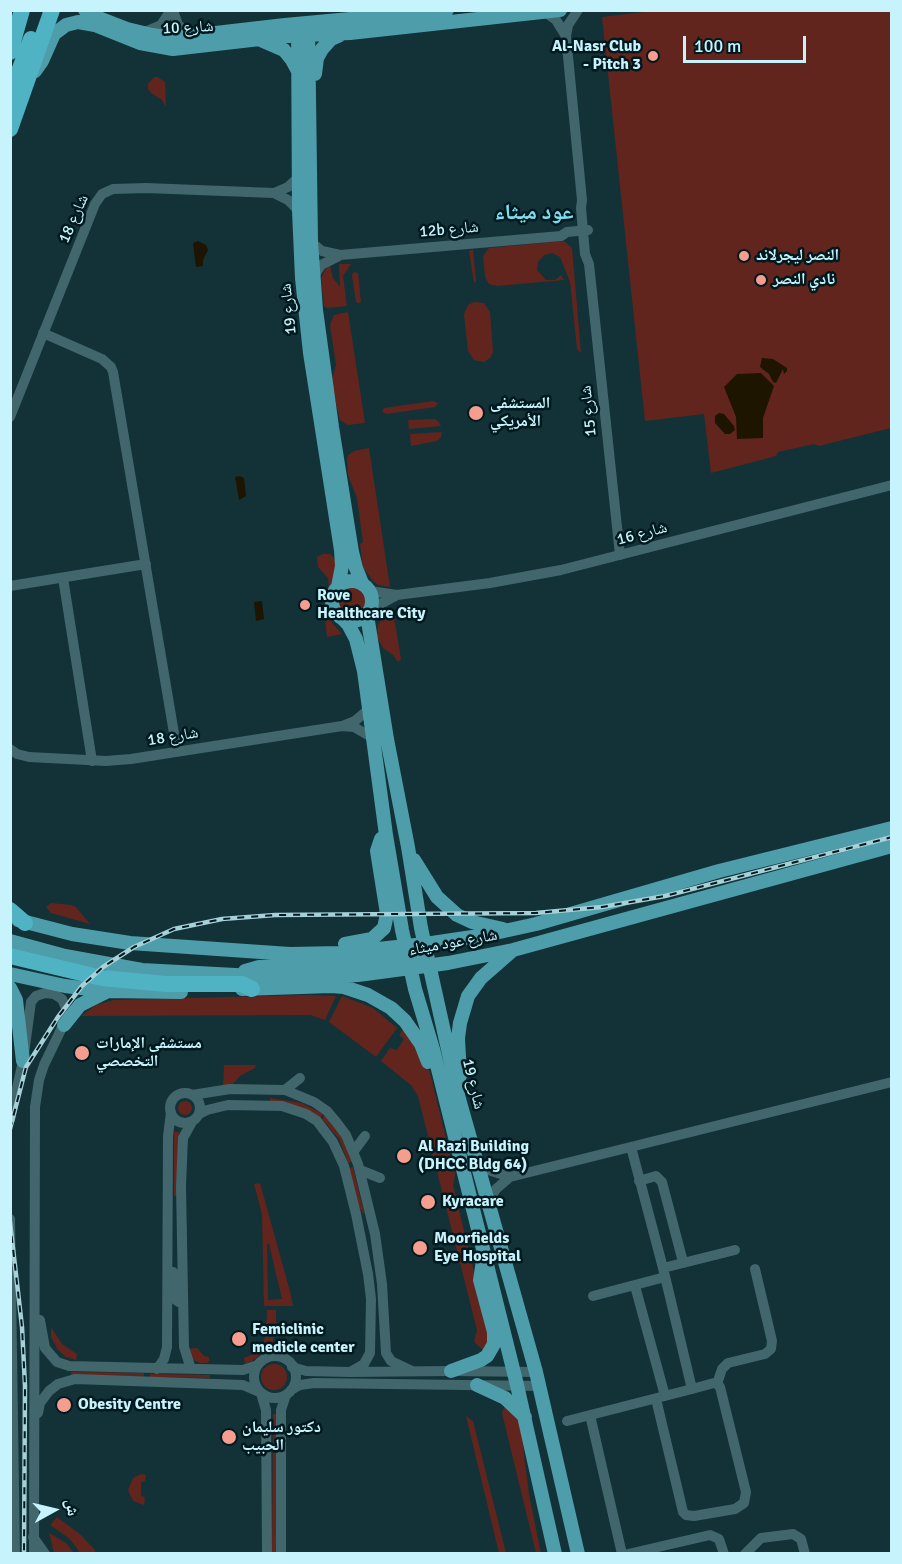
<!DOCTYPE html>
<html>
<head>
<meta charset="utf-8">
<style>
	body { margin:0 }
	#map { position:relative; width:902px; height:1564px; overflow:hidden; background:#123237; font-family:Signika,"Noto Naskh Arabic",sans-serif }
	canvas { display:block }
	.frame { position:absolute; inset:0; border:12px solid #c6f3fc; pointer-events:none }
	.north { position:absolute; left:24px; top:1480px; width:60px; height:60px; -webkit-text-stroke:4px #00191e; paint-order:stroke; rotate:82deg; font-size:16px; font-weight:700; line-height:24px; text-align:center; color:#c6f3fc }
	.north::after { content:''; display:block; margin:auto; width:21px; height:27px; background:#c6f3fc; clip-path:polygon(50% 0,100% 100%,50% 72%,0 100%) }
	.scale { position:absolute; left:683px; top:36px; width:123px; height:27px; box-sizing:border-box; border:3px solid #c6f3fc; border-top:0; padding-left:8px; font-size:18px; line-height:21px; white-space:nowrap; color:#c6f3fc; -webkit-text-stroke:4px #00191e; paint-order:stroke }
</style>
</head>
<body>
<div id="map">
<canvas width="902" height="1564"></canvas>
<div class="frame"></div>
<div class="north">ش</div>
<div class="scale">100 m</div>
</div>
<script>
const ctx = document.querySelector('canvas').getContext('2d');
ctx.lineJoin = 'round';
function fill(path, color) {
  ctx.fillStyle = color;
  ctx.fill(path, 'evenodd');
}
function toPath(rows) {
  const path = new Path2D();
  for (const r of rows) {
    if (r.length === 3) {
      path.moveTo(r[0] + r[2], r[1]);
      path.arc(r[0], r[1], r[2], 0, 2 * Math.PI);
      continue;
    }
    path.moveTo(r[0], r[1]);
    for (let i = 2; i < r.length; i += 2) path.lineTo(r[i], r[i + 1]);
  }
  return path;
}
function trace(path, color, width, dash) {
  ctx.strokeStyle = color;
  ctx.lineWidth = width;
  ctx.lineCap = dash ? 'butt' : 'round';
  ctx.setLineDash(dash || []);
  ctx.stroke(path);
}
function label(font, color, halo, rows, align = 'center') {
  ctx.font = font + ' Signika,"Noto Naskh Arabic",sans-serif';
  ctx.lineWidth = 5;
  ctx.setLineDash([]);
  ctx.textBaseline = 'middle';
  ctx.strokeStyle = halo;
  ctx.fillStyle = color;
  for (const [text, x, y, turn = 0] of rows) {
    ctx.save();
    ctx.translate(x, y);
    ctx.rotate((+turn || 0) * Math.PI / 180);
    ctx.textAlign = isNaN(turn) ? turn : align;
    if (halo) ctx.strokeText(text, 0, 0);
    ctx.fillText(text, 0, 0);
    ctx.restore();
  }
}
fill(toPath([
	[660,10,891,11,891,428,819,446,814,444,778,452,776,456,711,473,704,414,645,421,602,17],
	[154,77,158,77,165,82,166,107,162,100,151,93,148,89,148,84],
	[564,241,572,248,581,353,577,349,570,282,560,257,552,253,544,255,538,262,537,270,546,280,555,280,561,275,564,280,497,286,489,284,485,277,483,256,489,248],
	[473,249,476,281,474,283,469,251],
	[339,264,351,264,343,276,347,306,327,308,324,306,321,278,325,270,330,265,333,278,340,287],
	[354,272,358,273,361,302,359,303,356,302,352,275],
	[474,302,484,303,490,312,493,352,490,358,484,362,474,360,468,351,464,314,468,305],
	[348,312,365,423,348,425,340,420,331,382,336,365,330,325,334,315],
	[433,401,438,403,435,407,386,414,382,411,384,408],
	[435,419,439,422,441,426,409,429,408,420],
	[442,432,441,437,437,441,411,446,410,434],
	[369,448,390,587,378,585,373,581,363,567,360,544,363,542,357,498,348,475,347,460,348,455,354,451],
	[323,554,330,554,337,561,333,589,327,604,332,623,342,634,327,637,323,600,329,585,328,578,318,567,317,557],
	[353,602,15],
	[393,611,401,659,398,662,393,655,383,648,377,637,378,625,382,619],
	[51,903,71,905,76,907,90,924,51,913,46,907],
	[307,995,336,996,325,1020,310,1015,81,1016,96,1005,114,1000],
	[342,996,373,1008,397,1028,376,1057,329,1022],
	[404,1028,425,1061,430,1073,455,1175,453,1185,490,1338,484,1351,474,1342,477,1330,418,1096,411,1085,381,1061,390,1048,397,1050,404,1039,399,1035],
	[224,1065,256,1065,255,1068,240,1076,231,1086,223,1087],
	[270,1098,302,1103,323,1114,320,1118,270,1102],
	[185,1108,7],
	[325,1115,338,1129,352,1162,348,1163,339,1139,322,1119],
	[174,1132,179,1132,177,1196,174,1196],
	[353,1167,364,1213,363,1214,358,1205,349,1168],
	[260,1183,291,1295,293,1306,264,1306,262,1214,254,1184],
	[267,1244,269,1244,282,1299,268,1300],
	[267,1310,276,1310,276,1331,266,1331],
	[51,1327,62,1344,77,1354,76,1360,66,1357,58,1350,51,1337],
	[265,1337,274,1337,272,1346,252,1361,245,1364,244,1358,253,1354,263,1343],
	[197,1348,204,1356,209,1357,209,1361,207,1363,200,1363,193,1360,188,1349],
	[274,1377,13],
	[71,1372,144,1373,144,1377,71,1375],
	[150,1374,210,1375,210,1378,150,1377],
	[506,1402,520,1421,529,1495,541,1553,536,1553,502,1413],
	[273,1414,276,1414,276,1553,272,1554],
	[466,1416,473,1421,506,1553,499,1553],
	[141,1474,146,1475,145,1481,141,1482,141,1496,145,1497,144,1505,133,1501,128,1490,133,1478],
	[57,1517,81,1535,95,1550,95,1553,80,1553,70,1539,50,1525],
	[49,1533,66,1543,74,1553,54,1553]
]), '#62251d');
fill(toPath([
	[198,241,206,245,208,250,203,260,203,266,196,267,193,243],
	[762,358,773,359,787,368,787,371,784,374,783,369,776,383,773,382,769,374,760,367],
	[761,373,774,386,763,418,763,438,737,439,736,417,724,387,737,374],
	[719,413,724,414,734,426,735,430,730,434,725,434,715,423,715,416],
	[240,476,244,478,246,496,239,500,235,477],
	[262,601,264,619,256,621,254,602]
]), '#1d1500');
trace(toPath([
	[173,10,178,25,193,36],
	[578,10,568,25,566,36,582,200,581,208,585,254,589,264,620,555],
	[545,12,556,20,566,36],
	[142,33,161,25,171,10],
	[274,193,288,187,299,177],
	[311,242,322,251,340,255,561,236,567,232,588,230],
	[314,276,321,265,339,256],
	[43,333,102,359,111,367,113,372,177,751],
	[10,417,95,204,102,194,113,189,146,188,274,193,288,200,299,211],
	[63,578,92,761],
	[10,586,146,564],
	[370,591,397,595],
	[371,609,397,595,490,583,561,570,892,485],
	[345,725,355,721,370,708],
	[10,749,17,754,29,757,106,761,131,759,342,726,354,727,373,738],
	[285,1090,300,1078],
	[185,1108,15],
	[192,1095,230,1089,285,1090,314,1102,327,1111,337,1123,346,1135,358,1164,375,1234,382,1284,386,1353,391,1361,412,1371],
	[199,1114,207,1110,228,1105,282,1106,306,1114,317,1121,333,1142,344,1166,356,1214,368,1274,371,1299,370,1353,364,1364,350,1372],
	[10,1120,23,1061,31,1002,36,996,45,993,54,994,62,999,66,1008,67,1017,44,1065,39,1080,35,1107,34,1554],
	[354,1151,365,1136],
	[479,1167,510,1177],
	[360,1170,380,1178],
	[639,1181,656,1176,662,1182,683,1262],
	[488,1202,496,1189,510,1177,892,1082],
	[10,1219,15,1554],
	[663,1268,735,1250],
	[173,1272,176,1300,179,1302,183,1301],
	[635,1286,665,1396],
	[593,1296,665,1277],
	[40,1320,45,1348,57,1362,69,1366,243,1370,258,1365],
	[275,1377,21],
	[292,1367,306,1371,350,1372,451,1371,536,1372],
	[157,1369,164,1359,167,1347,168,1136,171,1112],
	[191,1369,184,1347,181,1186,183,1138,192,1122],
	[717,1384,722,1369,728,1363,765,1354,771,1349,772,1341,755,1269],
	[291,1390,300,1385,314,1383,539,1386],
	[261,1393,266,1410,267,1554],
	[656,1399,683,1512,686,1515,694,1516,735,1509,744,1503,746,1492,720,1387,717,1384,714,1383,692,1389],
	[38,1413,40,1403,49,1391,58,1384,75,1379,243,1385,259,1392],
	[590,1415,622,1554],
	[567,1421,692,1389,663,1268,631,1147],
	[33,1537,45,1554],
	[281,1554,281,1410,286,1395],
	[628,1554,710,1535,719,1539,724,1554],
	[745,1554,761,1538,793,1534,801,1539,805,1554]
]), '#41666c', 10);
trace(toPath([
	[85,10,91,15,127,29,152,35,172,38,285,25,447,10],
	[298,24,299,211,302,278,310,353,341,550,342,566,338,587],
	[308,24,311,242,316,310,332,427,352,552,356,568,362,583],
	[261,40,284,50,292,60,299,73],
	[35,71,42,61,54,34,66,25,78,22,95,25,140,43,173,49,286,36,350,33,560,10],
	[315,74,317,58,322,49,331,39,340,35],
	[352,601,20],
	[367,615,387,739,408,847,421,928,459,1099,536,1372,578,1554],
	[343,619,348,624,356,639,364,671,386,835,402,930,415,989,433,1049,517,1385,555,1554],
	[414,860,437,897,457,915,472,922,503,929],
	[18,920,72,934,130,943,290,954,340,953,425,944,486,935,536,924,719,871,892,828],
	[10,941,65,956,142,970,291,978,358,975,448,963,513,950,892,846],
	[345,944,372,939,384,928,387,914,377,851,381,839,386,835],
	[245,971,259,967,359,964,393,961,416,955],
	[10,974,65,986,106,991,181,992],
	[10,988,16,1000,23,1061],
	[242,989,331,986,344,987,368,995,391,1008,405,1021,421,1044,428,1062],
	[64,1025,80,1005,106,992],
	[460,1076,458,1038,460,1023,468,996,481,978,513,950],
	[451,1371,481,1360,487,1356,494,1344,494,1332,480,1280,483,1261],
	[477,1385,505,1398,525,1417]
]), '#4d9dab', 14);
trace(toPath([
	[10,52,22,10],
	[10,95,31,39],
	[10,129,52,10],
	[10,910,25,923],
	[10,956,102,978,166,984,242,984,252,989]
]), '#4fb3c4', 16);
const rail = toPath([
	[10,1129,26,1067,58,1017,82,986,103,967,134,947,174,929,222,919,275,915,536,913,602,907,665,896,892,837],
	[10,1222,22,1327,25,1386,24,1554]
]);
trace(rail, '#a6d1d9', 4.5);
trace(rail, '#00191e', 2, [7]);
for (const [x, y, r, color] of [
	[653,56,6,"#f59d8e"],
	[744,256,6,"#f59d8e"],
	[761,280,6,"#f59d8e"],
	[476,413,8,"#f59d8e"],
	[305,605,6,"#f59d8e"],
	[82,1053,8,"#f59d8e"],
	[404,1156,8,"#f59d8e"],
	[428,1202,8,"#f59d8e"],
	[420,1248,8,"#f59d8e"],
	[239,1339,8,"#f59d8e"],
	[64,1405,8,"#f59d8e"],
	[229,1437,8,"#f59d8e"]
]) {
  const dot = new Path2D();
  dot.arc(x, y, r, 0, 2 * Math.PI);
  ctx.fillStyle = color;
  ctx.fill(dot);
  trace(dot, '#00191e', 2);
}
label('16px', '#c6f3fc', '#00191e', [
	["شارع 10",188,28,-3],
	["شارع 18",74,219,-66],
	["12b شارع",449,230,-5],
	["شارع 19",289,309,-96],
	["شارع 15",589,411,-96],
	["شارع 16",642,534,-15],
	["شارع 18",173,737,-9],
	["شارع عود ميثاء",453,943,-10],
	["شارع 19",473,1084,76]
]);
label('bold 16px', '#c6f3fc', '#00191e', [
	["Al-Nasr Club",641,47,"right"],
	["- Pitch 3",641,65,"right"],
	["النصر ليجرلاند",756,256],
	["نادي النصر",773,280],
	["المستشفى",490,404],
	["الأمريكي",490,422],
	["Rove",317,596],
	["Healthcare City",317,614],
	["مستشفى الإمارات",96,1044],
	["التخصصي",96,1062],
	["Al Razi Building",418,1147],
	["(DHCC Bldg 64)",418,1165],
	["Kyracare",442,1202],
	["Moorfields",434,1239],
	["Eye Hospital",434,1257],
	["Femiclinic",252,1330],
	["medicle center",252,1348],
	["Obesity Centre",78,1405],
	["دكتور سليمان",242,1428],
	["الحبيب",242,1446]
], 'left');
label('bold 22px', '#7cdeef', '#00191e', [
	["عود ميثاء",534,213]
]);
</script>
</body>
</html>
